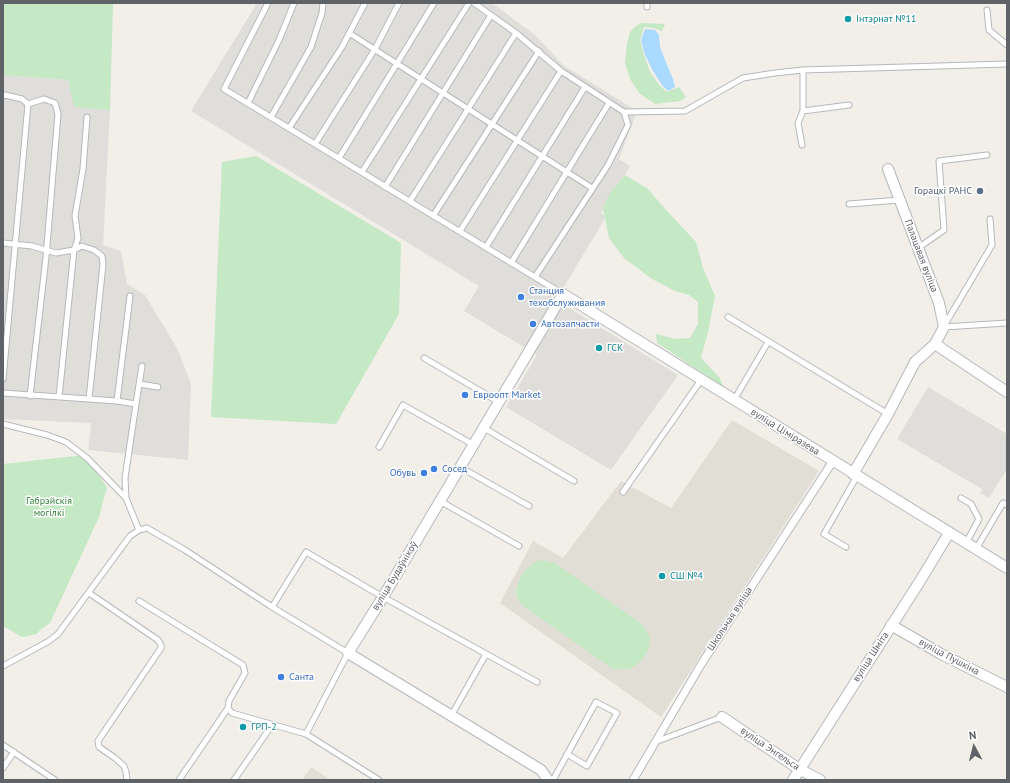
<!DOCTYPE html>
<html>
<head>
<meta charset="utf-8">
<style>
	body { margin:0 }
	#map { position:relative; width:1010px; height:783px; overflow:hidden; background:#f1efe8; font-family:"PT Sans",sans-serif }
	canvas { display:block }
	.frame { position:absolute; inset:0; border:4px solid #5f6368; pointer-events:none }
	.north { position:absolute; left:954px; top:727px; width:40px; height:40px; -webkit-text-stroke:3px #fff; paint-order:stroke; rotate:353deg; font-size:11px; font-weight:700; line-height:16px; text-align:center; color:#5f6368 }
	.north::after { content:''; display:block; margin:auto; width:14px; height:18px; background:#5f6368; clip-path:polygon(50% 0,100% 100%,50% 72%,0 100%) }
</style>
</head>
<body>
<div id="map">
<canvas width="1010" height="783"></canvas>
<div class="frame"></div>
<div class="north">N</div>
</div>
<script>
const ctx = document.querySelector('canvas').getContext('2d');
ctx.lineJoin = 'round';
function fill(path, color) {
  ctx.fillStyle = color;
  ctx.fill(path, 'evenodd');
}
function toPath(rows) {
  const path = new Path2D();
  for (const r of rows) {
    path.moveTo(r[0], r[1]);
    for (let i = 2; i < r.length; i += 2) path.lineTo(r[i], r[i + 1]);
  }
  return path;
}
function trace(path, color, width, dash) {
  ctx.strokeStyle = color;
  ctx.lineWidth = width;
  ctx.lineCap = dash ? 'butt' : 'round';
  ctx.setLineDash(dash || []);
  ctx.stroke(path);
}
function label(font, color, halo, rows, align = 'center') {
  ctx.font = font + ' "PT Sans",sans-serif';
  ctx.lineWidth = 3;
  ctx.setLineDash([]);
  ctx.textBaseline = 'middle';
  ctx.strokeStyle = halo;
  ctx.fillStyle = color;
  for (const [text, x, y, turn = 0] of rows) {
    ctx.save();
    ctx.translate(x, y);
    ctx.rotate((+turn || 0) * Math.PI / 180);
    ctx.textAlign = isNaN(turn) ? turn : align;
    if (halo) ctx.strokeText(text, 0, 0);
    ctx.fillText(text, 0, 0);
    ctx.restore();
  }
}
fill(toPath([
	[257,3,492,3,535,35,563,65,637,111,619,159,630,166,601,213,606,217,556,300,678,375,611,470,506,407,537,355,464,311,479,286,191,111],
	[3,75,68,80,75,106,110,110,103,245,121,251,127,284,145,295,178,350,191,384,188,460,88,450,91,423,3,419],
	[928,387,1007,434,1007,469,989,498,980,493,982,489,897,439]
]), '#e0deda');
fill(toPath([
	[732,420,819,471,661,717,500,603,533,541,563,558,621,481,671,508],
	[311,767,331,780,302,780]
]), '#e1ded6');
fill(toPath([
	[3,3,113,3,110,110,74,107,68,80,3,75],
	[642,23,665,24,662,31,654,28,644,27,640,40,644,55,650,72,660,86,667,92,679,87,686,97,681,101,655,104,639,93,630,79,625,63,627,44,630,32,637,25],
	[256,156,401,243,399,314,336,424,211,417,222,162],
	[625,175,648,189,666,210,696,242,703,268,715,296,708,332,701,358,719,377,724,387,657,343,656,334,675,339,690,338,698,324,698,302,689,295,675,291,652,279,624,258,609,238,603,209,609,194],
	[84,455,107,487,99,517,50,623,40,630,37,634,22,637,3,626,3,464],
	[539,560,547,561,555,563,643,625,650,638,648,651,638,664,629,669,613,669,523,606,518,600,516,591,521,576,527,568]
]), '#c5e8c5');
fill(toPath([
	[645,29,655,30,659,35,660,47,665,60,673,79,675,87,668,91,662,85,653,71,645,55,641,40]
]), '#aadaff');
const service = toPath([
	[268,3,224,89,563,294],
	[474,3,516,33,561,71,624,112,628,125,608,165,535,277],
	[647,7,647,3],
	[987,10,989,30,1007,45],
	[349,33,592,188],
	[3,96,5,95,22,99,28,104,3,379],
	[248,103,279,40,294,3],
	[28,104,44,99,55,103,58,114,46,257,30,396],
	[803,111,849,105],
	[624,112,685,111,743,78,775,73,803,70,1007,64],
	[271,117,311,47,322,13,323,3],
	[289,128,342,47,365,3],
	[315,144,375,49,399,3],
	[802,145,798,123,803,111,803,70],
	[339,158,434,3],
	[362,172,469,3],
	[385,187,491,15],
	[410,201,516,33],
	[849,204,899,200],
	[433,216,539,51],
	[460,231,561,71],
	[3,243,32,246,56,253,74,250,82,246,94,250,102,256,103,264,89,399],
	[486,247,585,87],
	[918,248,944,230,939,161,987,155],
	[511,263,609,103],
	[728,317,888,414],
	[944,326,992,245,990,219],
	[944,327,1007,323],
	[424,358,499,402],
	[139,384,158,387],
	[3,393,117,401,136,404,125,478,126,498,139,530],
	[59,397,74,250,78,238,75,216,83,169,87,117],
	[734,400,768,342],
	[117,401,130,296],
	[136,404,142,366],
	[3,424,47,435,66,442,87,458,126,498],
	[484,428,574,481],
	[379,447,403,405,474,445],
	[460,467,529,506],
	[623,492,701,380],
	[961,498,971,504,979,519,966,543],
	[440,501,519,546],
	[846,547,824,534,857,476],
	[976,549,1003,503,1007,505],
	[89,593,158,640,161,645,161,648,98,741,99,747,115,758,124,766,126,772,127,780],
	[139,601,243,665,245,673,229,701,228,708,232,713,306,734,379,780],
	[272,607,306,552,383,597,537,682],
	[3,666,49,641,58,634,130,536,139,530,147,528,185,550,272,607,348,653,306,734],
	[451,716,486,654],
	[655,742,722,717],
	[3,745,55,780],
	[3,768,14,752],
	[179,780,228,708],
	[234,780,272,725],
	[553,780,596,702,617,713,587,766,567,754]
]);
const pedestrian = toPath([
	[633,780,702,663,833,461]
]);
const minor = toPath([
	[935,344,1007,392],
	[853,474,888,414,915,362,935,344,944,327,939,303,888,169],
	[891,625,941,654,1007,687],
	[722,717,799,769,820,780],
	[548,780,541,770,348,653,383,597,563,294,1007,568],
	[793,780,920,581,949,533]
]);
trace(service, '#b5b8bc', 7);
trace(pedestrian, '#b5b8bc', 9);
trace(minor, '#b5b8bc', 12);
trace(service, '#fff', 5);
trace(pedestrian, '#fff', 7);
trace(minor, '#fff', 10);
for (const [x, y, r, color] of [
	[848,19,4,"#0f9aa8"],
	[980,191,4,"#5c6f8a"],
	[521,297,4,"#3f7fe0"],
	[533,324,4,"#3f7fe0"],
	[599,348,4,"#0f9aa8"],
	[465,395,4,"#3f7fe0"],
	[434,469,4,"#3f7fe0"],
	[424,473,4,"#3f7fe0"],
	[662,576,4,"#0f9aa8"],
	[281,677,4,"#3f7fe0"],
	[243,727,4,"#0f9aa8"]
]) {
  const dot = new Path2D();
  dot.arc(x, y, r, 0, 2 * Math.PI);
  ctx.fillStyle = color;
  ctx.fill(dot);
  trace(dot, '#fff', 1.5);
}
label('10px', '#0d838f', '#fff', [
	["Інтэрнат №11",856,19],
	["ГСК",607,348],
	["СШ №4",670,576],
	["ГРП-2",251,727]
], 'left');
label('10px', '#4e5e75', '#fff', [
	["Горацкі РАНС",972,191]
], 'right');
label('10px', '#5f6368', '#fff', [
	["Палацавая вуліца",921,256,69],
	["вуліца Ціміразева",785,432,32],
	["вуліца Будаўнікоў",395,576,-59],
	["Школьная вуліца",730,619,-57],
	["вуліца Шміта",871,657,-57],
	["вуліца Пушкіна",949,657,28],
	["вуліца Энгельса",770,749,34]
]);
label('10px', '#366cbe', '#fff', [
	["Станция",529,291],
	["техобслуживания",529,303],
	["Автозапчасти",541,324],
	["Евроопт Market",473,395],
	["Сосед",442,469],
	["Обувь",416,473,"right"],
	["Санта",289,677]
], 'left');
label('10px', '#348238', '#fff', [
	["Габрэйскія",49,501],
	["могілкі",49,513]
]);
</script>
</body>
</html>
